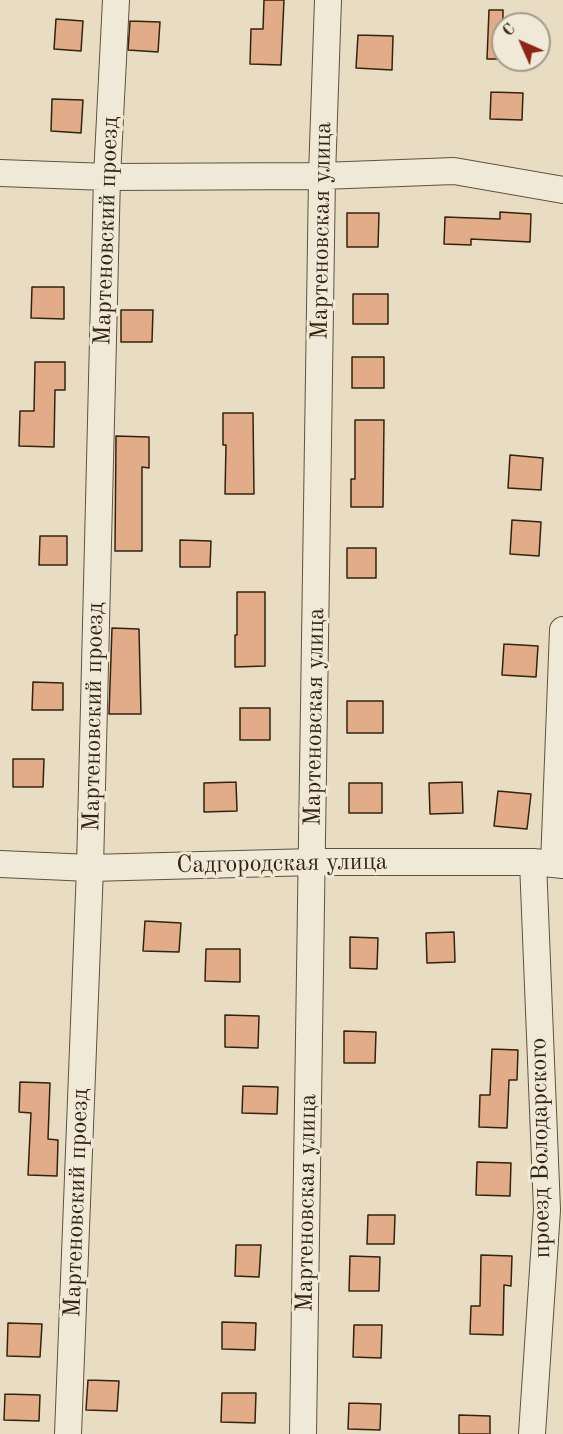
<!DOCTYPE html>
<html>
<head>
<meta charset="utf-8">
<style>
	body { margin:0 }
	#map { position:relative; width:563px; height:1434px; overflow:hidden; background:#e8ddc2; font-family:"Old Standard TT",serif }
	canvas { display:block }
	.north { position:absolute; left:491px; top:12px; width:60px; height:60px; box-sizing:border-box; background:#f0e9d7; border:2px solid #a49a87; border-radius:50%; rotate:315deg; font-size:16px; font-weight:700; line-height:24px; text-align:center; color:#332310 }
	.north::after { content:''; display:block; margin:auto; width:21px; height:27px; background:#8f2418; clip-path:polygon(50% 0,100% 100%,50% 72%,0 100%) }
</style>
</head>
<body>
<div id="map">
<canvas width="563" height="1434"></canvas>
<div class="north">С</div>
</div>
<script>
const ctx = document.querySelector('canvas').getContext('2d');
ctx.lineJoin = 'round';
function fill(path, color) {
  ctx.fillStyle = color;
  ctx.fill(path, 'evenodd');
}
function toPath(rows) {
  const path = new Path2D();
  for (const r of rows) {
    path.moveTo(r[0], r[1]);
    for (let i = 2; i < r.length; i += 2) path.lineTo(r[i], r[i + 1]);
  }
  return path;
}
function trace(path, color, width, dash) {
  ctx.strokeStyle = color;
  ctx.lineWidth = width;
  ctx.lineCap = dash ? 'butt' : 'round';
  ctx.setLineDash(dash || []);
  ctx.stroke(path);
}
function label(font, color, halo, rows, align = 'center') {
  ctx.font = font + ' "Old Standard TT",serif';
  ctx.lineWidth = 6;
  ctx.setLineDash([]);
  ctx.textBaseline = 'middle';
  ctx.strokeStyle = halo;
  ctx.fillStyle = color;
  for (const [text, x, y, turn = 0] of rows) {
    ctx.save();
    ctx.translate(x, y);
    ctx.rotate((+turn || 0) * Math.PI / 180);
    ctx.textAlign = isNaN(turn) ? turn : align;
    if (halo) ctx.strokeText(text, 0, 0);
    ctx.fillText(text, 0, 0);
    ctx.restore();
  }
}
const building = toPath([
	[264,0,284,0,281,65,250,64,251,29,263,29,264,0],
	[489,10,503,10,503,59,487,59,489,10],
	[56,19,83,21,81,51,54,49,56,19],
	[130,21,160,22,158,52,128,50,130,21],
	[358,35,393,36,392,70,356,68,358,35],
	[491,92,523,93,522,120,490,119,491,92],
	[52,99,83,100,81,133,51,131,52,99],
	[500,212,531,214,530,242,471,239,471,245,444,244,445,217,500,219,500,212],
	[347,213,379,213,378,247,347,247,347,213],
	[32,287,64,287,64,319,31,318,32,287],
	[353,294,388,294,388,324,353,324,353,294],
	[121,310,153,310,152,342,121,342,121,310],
	[352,357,384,357,384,388,352,388,352,357],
	[35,362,65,362,65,390,55,390,54,447,19,446,20,411,34,411,35,362],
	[223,413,253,413,254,494,225,494,226,445,223,445,223,413],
	[355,420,384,420,383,507,351,507,351,479,355,479,355,420],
	[116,436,149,437,149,468,142,467,142,551,115,551,116,436],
	[510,455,543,458,541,490,508,488,510,455],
	[512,520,541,522,539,556,510,554,512,520],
	[40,536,67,536,67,565,39,565,40,536],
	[180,540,211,541,210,567,180,567,180,540],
	[347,548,376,548,376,578,347,578,347,548],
	[237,592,265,592,265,666,235,667,235,635,237,635,237,592],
	[112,628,139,629,141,714,109,714,112,628],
	[504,644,538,646,536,677,502,675,504,644],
	[33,682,63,683,63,710,32,710,33,682],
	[347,701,383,701,383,733,347,733,347,701],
	[240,708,270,708,270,740,240,740,240,708],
	[13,759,44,759,43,787,13,787,13,759],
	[236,782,237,811,204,812,204,783,236,782],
	[462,782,463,813,430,814,429,783,462,782],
	[349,783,382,783,382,813,349,813,349,783],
	[498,791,531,794,527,829,494,826,498,791],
	[145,921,181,923,179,952,143,951,145,921],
	[454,932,455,962,427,963,426,933,454,932],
	[350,937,378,938,377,969,350,968,350,937],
	[206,949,240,949,240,982,205,981,206,949],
	[225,1015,259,1016,258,1048,225,1047,225,1015],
	[344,1031,376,1032,375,1063,344,1063,344,1031],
	[492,1049,518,1050,517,1080,509,1080,507,1128,479,1127,480,1095,490,1095,492,1049],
	[20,1082,50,1083,48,1139,58,1140,57,1176,28,1175,31,1113,19,1112,20,1082],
	[243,1086,278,1087,277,1114,242,1113,243,1086],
	[477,1162,511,1163,510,1196,476,1195,477,1162],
	[368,1215,395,1215,394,1244,367,1244,368,1215],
	[236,1245,261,1245,259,1277,235,1276,236,1245],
	[481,1255,512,1256,511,1286,504,1285,503,1335,470,1334,471,1306,480,1306,481,1255],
	[350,1256,380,1257,379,1291,349,1291,350,1256],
	[222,1322,256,1323,255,1350,222,1349,222,1322],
	[8,1323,42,1324,40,1357,7,1356,8,1323],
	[354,1325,382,1325,381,1358,353,1357,354,1325],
	[88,1380,119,1381,117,1411,86,1410,88,1380],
	[222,1393,256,1393,255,1423,221,1422,222,1393],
	[5,1394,40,1395,39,1421,4,1420,5,1394],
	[349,1403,381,1404,380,1430,348,1429,349,1403],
	[459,1415,490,1416,490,1434,459,1434,459,1415]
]);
fill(building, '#e1ac87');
trace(building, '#332310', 1.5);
const street = toPath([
	[0,173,107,177,322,176,454,171,563,190],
	[0,864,90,868,313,862,533,862,563,865],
	[554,864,563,630],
	[68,1434,90,868,107,177,116,0],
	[303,1434,322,176,328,0],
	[532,1434,547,1210,533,862]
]);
trace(street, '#60523c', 28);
trace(street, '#f0e9d7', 26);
label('24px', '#332310', '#f0e9d7', [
	["Мартеновский проезд",107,231,-88],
	["Мартеновская улица",322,231,-89],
	["Мартеновский проезд",94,717,-89],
	["Мартеновская улица",315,717,-89],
	["Садгородская улица",282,864,-1],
	["проезд Володарского",541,1148,-91],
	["Мартеновский проезд",77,1203,-88],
	["Мартеновская улица",307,1203,-89]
]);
</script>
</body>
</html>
